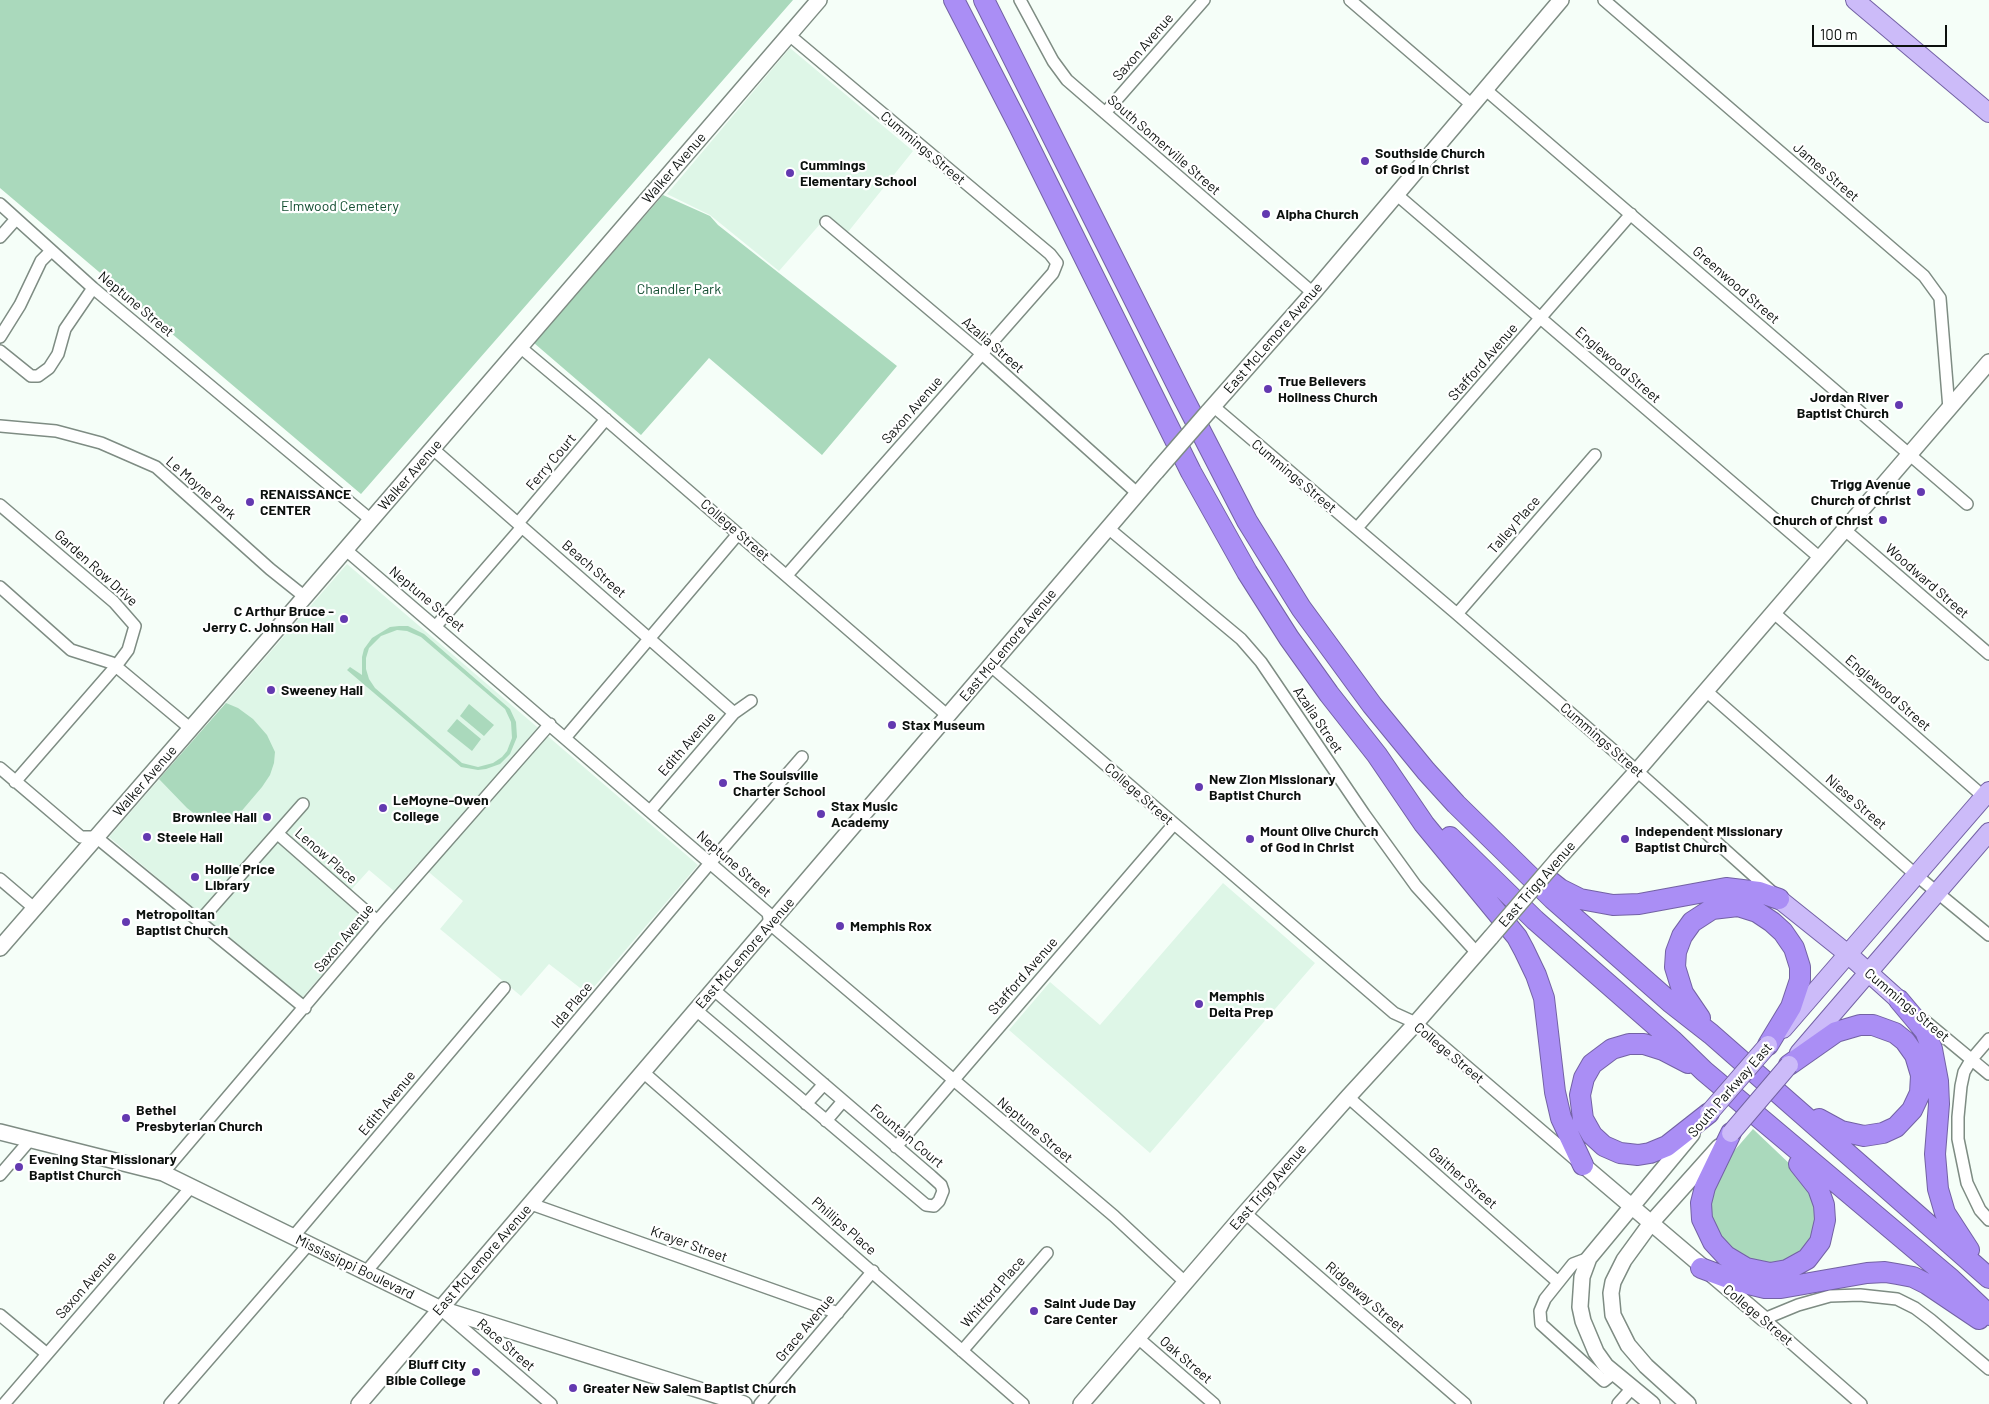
<!DOCTYPE html>
<html>
<head>
<meta charset="utf-8">
<style>
	body { margin:0 }
	#map { position:relative; width:1989px; height:1404px; overflow:hidden; background:#f5fef8; font-family:Barlow,sans-serif }
	canvas { display:block }
	.scale { position:absolute; left:1812px; top:25px; width:135px; height:22px; box-sizing:border-box; border:2px solid #0c110e; border-top:0; padding-left:6px; font-size:15px; line-height:18px; white-space:nowrap; color:#0c110e; -webkit-text-stroke:4px #fff; paint-order:stroke }
</style>
</head>
<body>
<div id="map">
<canvas width="1989" height="1404"></canvas>
<div class="scale">100 m</div>
</div>
<script>
const ctx = document.querySelector('canvas').getContext('2d');
ctx.lineJoin = 'round';
function fill(path, color) {
  ctx.fillStyle = color;
  ctx.fill(path, 'evenodd');
}
function toPath(rows) {
  const path = new Path2D();
  for (const r of rows) {
    path.moveTo(r[0], r[1]);
    for (let i = 2; i < r.length; i += 2) path.lineTo(r[i], r[i + 1]);
  }
  return path;
}
function trace(path, color, width, dash) {
  ctx.strokeStyle = color;
  ctx.lineWidth = width;
  ctx.lineCap = dash ? 'butt' : 'round';
  ctx.setLineDash(dash || []);
  ctx.stroke(path);
}
function label(font, color, halo, rows, align = 'center') {
  ctx.font = font + ' Barlow,sans-serif';
  ctx.lineWidth = 4.5;
  ctx.setLineDash([]);
  ctx.textBaseline = 'middle';
  ctx.strokeStyle = halo;
  ctx.fillStyle = color;
  for (const [text, x, y, turn = 0] of rows) {
    ctx.save();
    ctx.translate(x, y);
    ctx.rotate((+turn || 0) * Math.PI / 180);
    ctx.textAlign = isNaN(turn) ? turn : align;
    if (halo) ctx.strokeText(text, 0, 0);
    ctx.fillText(text, 0, 0);
    ctx.restore();
  }
}
fill(toPath([
	[790,48,913,151,848,232,828,215,779,271,710,215,667,194],
	[347,564,698,865,588,994,549,964,521,996,440,929,463,901,418,863,394,891,369,870,351,890,376,912,301,999,109,837],
	[1223,883,1315,963,1150,1153,1009,1030,1050,982,1100,1025]
]), '#def6e7');
fill(toPath([
	[0,0,793,0,361,494,0,188],
	[663,195,710,216,718,225,897,366,822,455,709,358,641,435,534,343],
	[399,626,408,626,424,634,510,709,516,722,517,737,510,754,500,764,486,769,478,770,461,767,347,670,350,667,362,675,362,657,364,649,372,638,390,627],
	[397,630,407,631,421,637,505,709,511,722,512,738,507,751,502,757,493,763,478,767,462,763,375,688,369,679,366,669,366,658,369,648,381,636],
	[226,703,238,708,253,719,267,735,275,752,274,763,270,775,262,787,239,814,230,820,219,822,209,822,200,818,187,808,159,779],
	[469,704,494,725,484,736,460,716],
	[457,719,481,739,472,751,447,731],
	[1753,1129,1793,1167,1817,1203,1814,1240,1788,1264,1755,1266,1717,1239,1707,1201,1728,1158]
]), '#aad9bc');
const street = toPath([
	[1020,0,1053,61,1067,80,1313,293],
	[1350,0,1472,105],
	[1604,0,1924,276,1940,298,1949,409],
	[1486,90,1967,504],
	[1105,113,1204,0],
	[1396,194,1820,558],
	[0,204,93,288,371,520],
	[826,222,981,353,1137,493],
	[0,237,16,219],
	[0,337,20,305,41,261,51,251],
	[520,347,594,409,948,716],
	[0,351,31,376,38,376,49,368,58,354,65,329,93,288],
	[1213,406,1457,614,1637,771,1772,892],
	[0,426,56,431,101,443,156,467,270,569,305,597],
	[433,449,734,713],
	[0,505,114,602,135,626,128,650,116,666,15,782],
	[518,523,606,419],
	[1108,528,1241,639,1261,662,1364,814,1416,886,1477,953],
	[1357,528,1631,214],
	[1845,530,1989,654],
	[346,550,768,913,770,924,1114,1216,1186,1283],
	[787,575,1053,273,1057,263,1050,254,788,34],
	[0,587,71,650,112,663,191,729],
	[1773,612,1984,797],
	[1457,614,1595,455],
	[436,626,522,527],
	[991,666,1394,1013,1416,1023,1577,1161],
	[1705,690,1916,875,1989,935],
	[565,738,738,534],
	[0,768,81,837,96,837,305,1008],
	[650,811,734,713,751,701],
	[278,834,377,921],
	[0,879,34,908],
	[199,922,303,804],
	[696,1010,926,1205,934,1206,939,1201,943,1191,941,1185,931,1176,714,990],
	[1925,1021,1989,1074],
	[1989,1039,1971,1060,1964,1072,1961,1086,1958,1117,1958,1139,1967,1183,1980,1210,1989,1220],
	[643,1072,1023,1404],
	[1348,1097,1558,1282],
	[806,1104,824,1084],
	[826,1121,843,1101],
	[896,1147,1174,824],
	[163,1173,377,921,550,724],
	[0,1175,30,1140],
	[531,1204,838,1313],
	[1245,1213,1465,1404],
	[293,1237,504,988],
	[1589,1258,1573,1264,1545,1299,1540,1311,1541,1324,1604,1381,1615,1372],
	[365,1273,710,863,802,757],
	[444,1312,551,1404],
	[0,1315,47,1354],
	[1138,1338,1214,1404],
	[962,1351,1047,1253],
	[4,1404,192,1186],
	[170,1404,308,1245],
	[760,1404,873,1271],
	[1618,1404,1633,1387],
	[1861,1404,1764,1319,1798,1305,1830,1296,1860,1295,1897,1299,1915,1308,1931,1320,1989,1369]
]);
const secondary = toPath([
	[1208,412,1313,293,1561,0],
	[1558,859,1637,771,1989,362],
	[0,948,265,643,819,0],
	[0,1132,163,1173,441,1309,744,1404],
	[1583,1165,1764,1319],
	[359,1404,1156,472],
	[1081,1404,1245,1213,1348,1097,1416,1023,1491,937],
	[1652,1404,1606,1366,1596,1352,1583,1321,1580,1307,1582,1277,1589,1258,1692,1134],
	[1688,1404,1646,1366,1628,1345,1613,1315,1611,1293,1613,1282,1624,1260,1651,1223,1719,1147]
]);
const primary = toPath([
	[1855,0,1989,113],
	[1779,899,1849,955,1899,1000],
	[1783,1029,1989,791],
	[1799,1053,1989,832]
]);
const highway = toPath([
	[954,0,1019,126,1191,472,1247,572,1289,638,1329,694,1377,755,1424,824,1517,937,1524,950,1536,975,1544,998,1555,1092,1561,1118,1583,1165],
	[984,0,1182,395,1247,521,1301,608,1372,705,1426,771,1456,804,1553,899,1670,1002,1711,1034,1989,1278],
	[1450,837,1535,920,1672,1040,1704,1071,1951,1279,1989,1315],
	[1546,878,1560,889,1580,899,1613,905,1639,904,1726,888,1759,892,1779,899],
	[1899,1000,1925,1031,1932,1049,1938,1081,1939,1104,1935,1154,1938,1189,1945,1213,1969,1250],
	[1700,1018,1683,993,1675,967,1676,952,1682,936,1692,922,1712,909,1738,906,1757,912,1772,922,1783,932,1794,948,1800,967,1800,980,1791,1007,1768,1045],
	[1688,1063,1663,1050,1644,1044,1629,1044,1612,1049,1592,1064,1584,1078,1580,1095,1583,1119,1592,1135,1604,1146,1620,1153,1638,1155,1650,1153,1667,1146,1709,1113],
	[1789,1065,1836,1032,1860,1025,1873,1025,1895,1033,1905,1041,1915,1055,1921,1075,1920,1093,1912,1110,1896,1127,1883,1133,1864,1136,1841,1131,1819,1119],
	[1731,1133,1705,1187,1701,1203,1702,1219,1713,1242,1726,1256,1746,1268,1770,1273,1787,1270,1807,1259,1820,1242,1825,1220,1824,1205,1818,1188,1799,1164],
	[1701,1268,1736,1281,1765,1288,1781,1288,1867,1273,1885,1272,1897,1274,1913,1277,1927,1284,1979,1319]
]);
trace(street, '#7e8c83', 14);
trace(secondary, '#7e8c83', 18);
trace(primary, '#7362a4', 20);
trace(highway, '#7362a4', 22);
trace(street, '#fff', 11);
trace(secondary, '#fff', 15);
trace(primary, '#ccbbf9', 18);
trace(highway, '#aa8ef5', 20);
const secondaryBridge = toPath([
	[1156,472,1208,412],
	[1491,937,1558,859]
]);
const primaryBridge = toPath([
	[1709,1113,1768,1045],
	[1731,1133,1789,1065]
]);
trace(secondaryBridge, '#7e8c83', 18, []);
trace(primaryBridge, '#7362a4', 20, []);
trace(secondaryBridge, '#fff', 15);
trace(primaryBridge, '#ccbbf9', 18);
for (const [x, y, r, color] of [
	[1365,161,5,"#6339b0"],
	[790,173,5,"#6339b0"],
	[1266,214,5,"#6339b0"],
	[1268,389,5,"#6339b0"],
	[1899,405,5,"#6339b0"],
	[1921,492,5,"#6339b0"],
	[250,502,5,"#6339b0"],
	[1883,520,5,"#6339b0"],
	[344,619,5,"#6339b0"],
	[271,690,5,"#6339b0"],
	[892,725,5,"#6339b0"],
	[723,783,5,"#6339b0"],
	[1199,787,5,"#6339b0"],
	[383,808,5,"#6339b0"],
	[821,814,5,"#6339b0"],
	[267,817,5,"#6339b0"],
	[147,837,5,"#6339b0"],
	[1250,839,5,"#6339b0"],
	[1625,839,5,"#6339b0"],
	[195,877,5,"#6339b0"],
	[126,922,5,"#6339b0"],
	[840,926,5,"#6339b0"],
	[1199,1004,5,"#6339b0"],
	[126,1118,5,"#6339b0"],
	[19,1167,5,"#6339b0"],
	[1034,1311,5,"#6339b0"],
	[476,1372,5,"#6339b0"],
	[573,1388,5,"#6339b0"]
]) {
  const dot = new Path2D();
  dot.arc(x, y, r, 0, 2 * Math.PI);
  ctx.fillStyle = color;
  ctx.fill(dot);
  trace(dot, '#fff', 2);
}
label('14px', '#0c110e', '#fff', [
	["Saxon Avenue",1143,47,-49],
	["South Somerville Street",1164,145,41],
	["Cummings Street",923,148,40],
	["Walker Avenue",674,168,-49],
	["James Street",1826,172,41],
	["Greenwood Street",1736,285,41],
	["Neptune Street",136,304,40],
	["East McLemore Avenue",1273,338,-49],
	["Azalia Street",993,345,41],
	["Stafford Avenue",1483,362,-49],
	["Englewood Street",1618,365,41],
	["Saxon Avenue",912,410,-49],
	["Ferry Court",551,462,-50],
	["Walker Avenue",410,475,-49],
	["Cummings Street",1294,476,40],
	["Le Moyne Park",201,488,41],
	["Talley Place",1514,525,-49],
	["College Street",735,530,41],
	["Garden Row Drive",96,568,42],
	["Beach Street",594,569,41],
	["Woodward Street",1927,581,41],
	["Neptune Street",427,599,40],
	["East McLemore Avenue",1008,645,-50],
	["Englewood Street",1888,693,41],
	["Azalia Street",1318,720,56],
	["Cummings Street",1602,740,41],
	["Edith Avenue",687,744,-49],
	["Walker Avenue",145,781,-49],
	["College Street",1139,794,41],
	["Niese Street",1856,802,41],
	["Lenow Place",326,856,41],
	["Neptune Street",734,864,41],
	["East Trigg Avenue",1537,884,-49],
	["Saxon Avenue",344,938,-50],
	["East McLemore Avenue",745,953,-49],
	["Stafford Avenue",1023,976,-49],
	["Ida Place",572,1005,-50],
	["Cummings Street",1907,1005,40],
	["College Street",1449,1053,40],
	["South Parkway East",1730,1090,-49],
	["Edith Avenue",387,1103,-50],
	["Neptune Street",1035,1130,40],
	["Fountain Court",907,1136,40],
	["Gaither Street",1463,1178,41],
	["East Trigg Avenue",1268,1187,-49],
	["Phillips Place",844,1226,41],
	["Krayer Street",689,1244,20],
	["East McLemore Avenue",482,1260,-49],
	["Mississippi Boulevard",355,1267,26],
	["Saxon Avenue",86,1285,-49],
	["Whitford Place",993,1292,-49],
	["Ridgeway Street",1365,1297,41],
	["College Street",1758,1315,40],
	["Grace Avenue",805,1328,-50],
	["Race Street",506,1345,41],
	["Oak Street",1186,1360,41]
]);
label('bold 14px', '#0c110e', '#fff', [
	["Southside Church",1375,153],
	["of God In Christ",1375,169],
	["Cummings",800,165],
	["Elementary School",800,181],
	["Alpha Church",1276,214],
	["True Believers",1278,381],
	["Holiness Church",1278,397],
	["Jordan River",1889,397,"right"],
	["Baptist Church",1889,413,"right"],
	["Trigg Avenue",1911,484,"right"],
	["Church of Christ",1911,500,"right"],
	["RENAISSANCE",260,494],
	["CENTER",260,510],
	["Church of Christ",1873,520,"right"],
	["C Arthur Bruce -",334,611,"right"],
	["Jerry C. Johnson Hall",334,627,"right"],
	["Sweeney Hall",281,690],
	["Stax Museum",902,725],
	["The Soulsville",733,775],
	["Charter School",733,791],
	["New Zion Missionary",1209,779],
	["Baptist Church",1209,795],
	["LeMoyne-Owen",393,800],
	["College",393,816],
	["Stax Music",831,806],
	["Academy",831,822],
	["Brownlee Hall",257,817,"right"],
	["Mount Olive Church",1260,831],
	["of God in Christ",1260,847],
	["Independent Missionary",1635,831],
	["Baptist Church",1635,847],
	["Steele Hall",157,837],
	["Hollie Price",205,869],
	["Library",205,885],
	["Metropolitan",136,914],
	["Baptist Church",136,930],
	["Memphis Rox",850,926],
	["Memphis",1209,996],
	["Delta Prep",1209,1012],
	["Bethel",136,1110],
	["Presbyterian Church",136,1126],
	["Evening Star Missionary",29,1159],
	["Baptist Church",29,1175],
	["Saint Jude Day",1044,1303],
	["Care Center",1044,1319],
	["Bluff City",466,1364,"right"],
	["Bible College",466,1380,"right"],
	["Greater New Salem Baptist Church",583,1388]
], 'left');
label('14px', '#134e31', '#fff', [
	["Elmwood Cemetery",340,206],
	["Chandler Park",679,289]
]);
</script>
</body>
</html>
